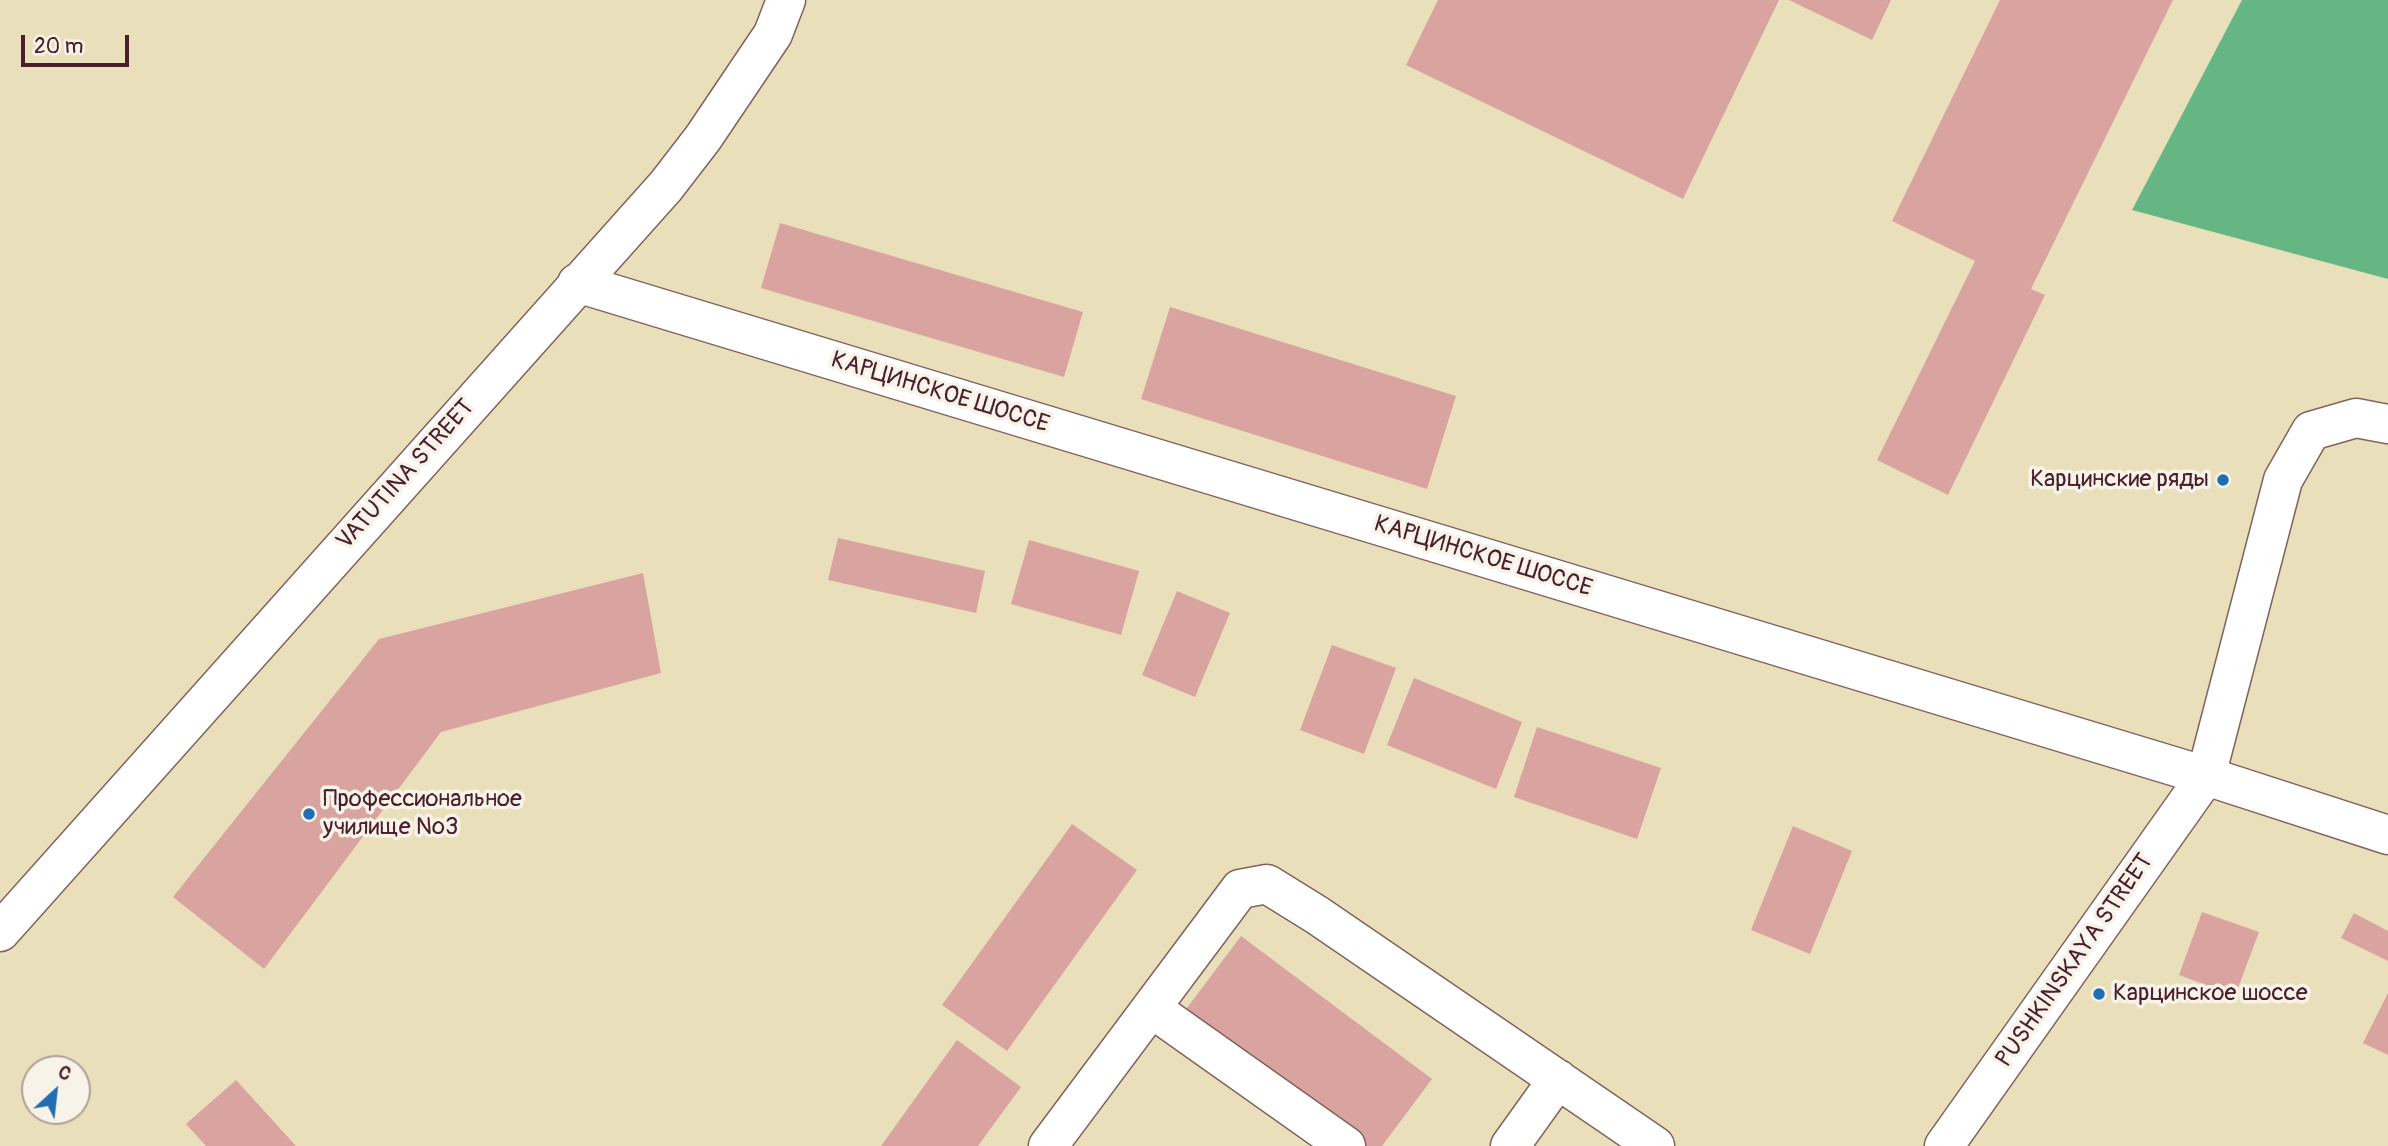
<!DOCTYPE html>
<html>
<head>
<meta charset="utf-8">
<style>
	body { margin:0 }
	#map { position:relative; width:2388px; height:1146px; overflow:hidden; background:#eadfbb; font-family:Pangolin,sans-serif }
	canvas { display:block }
	.north { position:absolute; left:21px; top:1055px; width:70px; height:70px; box-sizing:border-box; background:#f7f3e8; border:2px solid #b29e9c; border-radius:50%; rotate:27deg; font-size:19px; font-weight:700; line-height:28px; text-align:center; color:#4a1f2b }
	.north::after { content:''; display:block; margin:auto; width:24px; height:32px; background:#1f6fb2; clip-path:polygon(50% 0,100% 100%,50% 72%,0 100%) }
	.scale { position:absolute; left:21px; top:35px; width:108px; height:32px; box-sizing:border-box; border:4px solid #4a1f2b; border-top:0; padding-left:9px; font-size:21px; line-height:24px; white-space:nowrap; color:#4a1f2b; -webkit-text-stroke:5px #f7f3e8; paint-order:stroke }
</style>
</head>
<body>
<div id="map">
<canvas width="2388" height="1146"></canvas>
<div class="north">С</div>
<div class="scale">20 m</div>
</div>
<script>
const ctx = document.querySelector('canvas').getContext('2d');
ctx.lineJoin = 'round';
function fill(path, color) {
  ctx.fillStyle = color;
  ctx.fill(path, 'evenodd');
}
function toPath(rows) {
  const path = new Path2D();
  for (const r of rows) {
    path.moveTo(r[0], r[1]);
    for (let i = 2; i < r.length; i += 2) path.lineTo(r[i], r[i + 1]);
  }
  return path;
}
function trace(path, color, width, dash) {
  ctx.strokeStyle = color;
  ctx.lineWidth = width;
  ctx.lineCap = dash ? 'butt' : 'round';
  ctx.setLineDash(dash || []);
  ctx.stroke(path);
}
function label(font, color, halo, rows, align = 'center') {
  ctx.font = font + ' Pangolin,sans-serif';
  ctx.lineWidth = 7;
  ctx.setLineDash([]);
  ctx.textBaseline = 'middle';
  ctx.strokeStyle = halo;
  ctx.fillStyle = color;
  for (const [text, x, y, turn = 0] of rows) {
    ctx.save();
    ctx.translate(x, y);
    ctx.rotate((+turn || 0) * Math.PI / 180);
    ctx.textAlign = isNaN(turn) ? turn : align;
    if (halo) ctx.strokeText(text, 0, 0);
    ctx.fillText(text, 0, 0);
    ctx.restore();
  }
}
fill(toPath([
	[2242,0,2388,0,2388,279,2132,210]
]), '#65b683');
fill(toPath([
	[1438,0,1779,0,1683,199,1406,65],
	[1789,0,1891,0,1872,40],
	[2000,0,2173,0,2031,289,2045,295,1948,495,1877,460,1975,261,1892,221],
	[780,223,1083,312,1064,377,761,288],
	[1170,307,1456,396,1427,489,1141,399],
	[838,538,985,571,976,613,828,580],
	[1029,540,1139,571,1121,635,1011,604],
	[643,573,661,673,441,732,264,969,173,897,379,639],
	[1177,591,1230,613,1195,697,1142,675],
	[1332,645,1396,668,1364,754,1300,730],
	[1414,678,1522,722,1496,789,1387,745],
	[1537,727,1661,768,1637,839,1514,797],
	[1072,824,1137,870,1007,1051,942,1005],
	[1793,826,1852,851,1810,954,1751,930],
	[2202,912,2259,932,2235,996,2179,975],
	[2354,913,2388,931,2388,961,2341,938],
	[1241,936,1432,1079,1382,1146,1355,1146,1181,1016],
	[2388,993,2388,1055,2363,1043],
	[957,1040,1021,1087,978,1146,881,1146],
	[236,1080,296,1146,206,1146,186,1124]
]), '#d9a49f');
const minor = toPath([
	[1151,1008,1346,1146],
	[1048,1146,1240,889,1267,884,1317,915,1655,1146],
	[1510,1146,1558,1079],
	[1944,1146,2206,776,2283,480,2311,431,2356,418,2388,424]
]);
const major = toPath([
	[577,283,2206,776,2388,835],
	[0,932,666,186,703,138,773,34,786,0]
]);
trace(minor, '#82625d', 41);
trace(major, '#82625d', 41);
trace(minor, '#fff', 38);
trace(major, '#fff', 38);
for (const [x, y, r, color] of [
	[2223,480,7,"#1f6fb2"],
	[309,814,7,"#1f6fb2"],
	[2099,994,7,"#1f6fb2"]
]) {
  const dot = new Path2D();
  dot.arc(x, y, r, 0, 2 * Math.PI);
  ctx.fillStyle = color;
  ctx.fill(dot);
  trace(dot, '#f7f3e8', 2.5);
}
label('24px', '#4a1f2b', '#f7f3e8', [
	["КАРЦИНСКОЕ ШОССЕ",940,393,17],
	["VATUTINA STREET",406,475,-48],
	["КАРЦИНСКОЕ ШОССЕ",1483,557,17],
	["PUSHKINSKAYA STREET",2075,961,-55]
]);
label('24px', '#4a1f2b', '#f7f3e8', [
	["Карцинские ряды",2209,480,"right"],
	["Профессиональное",323,800],
	["училище №3",323,828],
	["Карцинское шоссе",2113,994]
], 'left');
</script>
</body>
</html>
